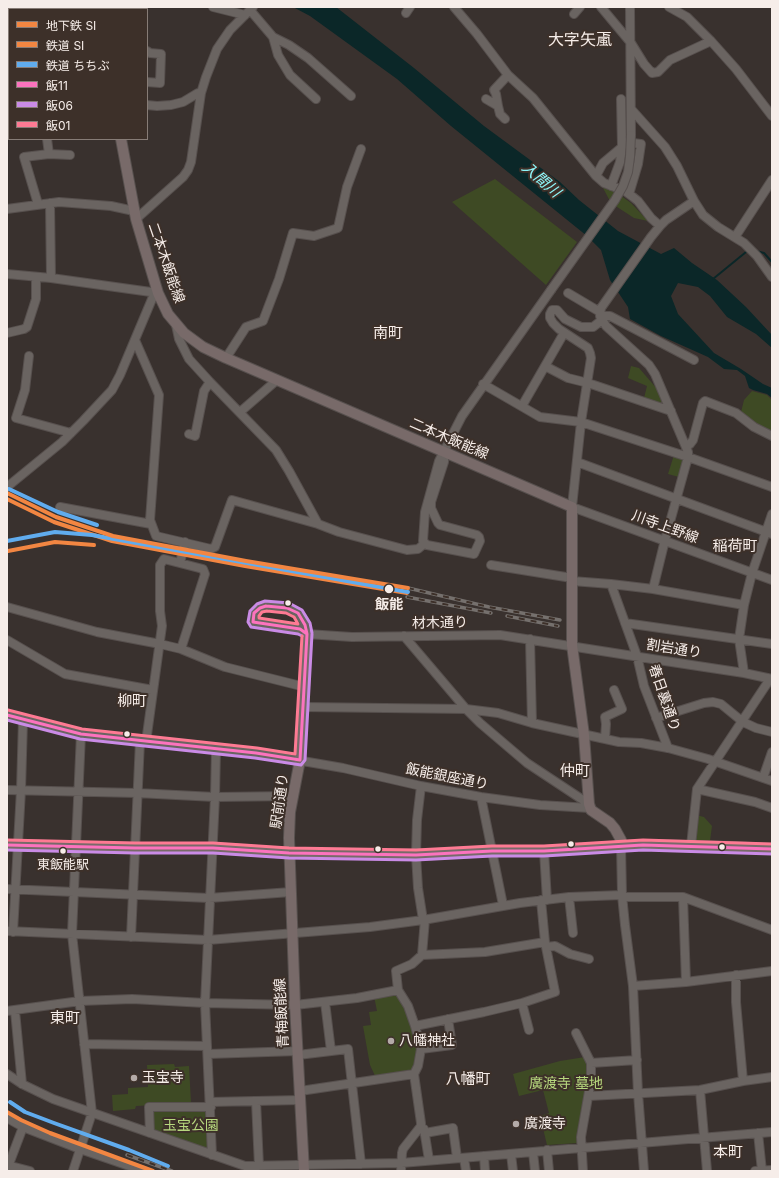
<!DOCTYPE html>
<html>
<head>
<meta charset="utf-8">
<style>
	body { margin:0 }
	#map { position:relative; width:779px; height:1178px; overflow:hidden; background:#39312e; font-family:Inter,"Noto Sans JP",sans-serif }
	canvas { display:block }
	.frame { position:absolute; inset:0; border:8px solid #f6ede9; pointer-events:none }
	.legend { position:absolute; left:8px; top:8px; width:140px; height:132px; box-sizing:border-box; background:#3d3029; border:1px solid #877c76; margin:0; padding:5px 7px; list-style:none; font-size:12px; color:#f6ede9 }
	.legend li { display:flex; align-items:center; gap:8px; height:20px }
	.legend b { width:20px; border:1px solid #877c76 }
</style>
</head>
<body>
<div id="map">
<canvas width="779" height="1178"></canvas>
<div class="frame"></div>
<ul class="legend">
<li><b style="height:5px;background:#f28642"></b>地下鉄 SI</li>
<li><b style="height:5px;background:#f28642"></b>鉄道 SI</li>
<li><b style="height:5px;background:#60acee"></b>鉄道 ちちぶ</li>
<li><b style="height:5px;background:#fc73be"></b>飯11</li>
<li><b style="height:5px;background:#ca8be6"></b>飯06</li>
<li><b style="height:5px;background:#fe7a93"></b>飯01</li>
</ul>
</div>
<script>
const ctx = document.querySelector('canvas').getContext('2d');
ctx.lineJoin = 'round';
function fill(path, color) {
  ctx.fillStyle = color;
  ctx.fill(path, 'evenodd');
}
function toPath(rows) {
  const path = new Path2D();
  for (const r of rows) {
    path.moveTo(r[0], r[1]);
    for (let i = 2; i < r.length; i += 2) path.lineTo(r[i], r[i + 1]);
  }
  return path;
}
function trace(path, color, width, dash) {
  ctx.strokeStyle = color;
  ctx.lineWidth = width;
  ctx.lineCap = dash ? 'butt' : 'round';
  ctx.setLineDash(dash || []);
  ctx.stroke(path);
}
function label(font, color, halo, rows, align = 'center') {
  ctx.font = font + ' Inter,"Noto Sans JP",sans-serif';
  ctx.lineWidth = 4;
  ctx.setLineDash([]);
  ctx.textBaseline = 'middle';
  ctx.strokeStyle = halo;
  ctx.fillStyle = color;
  for (const [text, x, y, turn = 0] of rows) {
    ctx.save();
    ctx.translate(x, y);
    ctx.rotate((+turn || 0) * Math.PI / 180);
    ctx.textAlign = isNaN(turn) ? turn : align;
    if (halo) ctx.strokeText(text, 0, 0);
    ctx.fillText(text, 0, 0);
    ctx.restore();
  }
}
fill(toPath([
	[495,179,577,242,546,285,452,202],
	[603,188,613,190,631,203,648,221,634,218,611,203],
	[631,366,639,368,658,390,664,402,662,406,644,398,647,386,628,378],
	[752,391,767,395,772,400,772,434,754,425,741,412,744,400],
	[674,455,685,458,679,477,668,474],
	[696,815,704,817,712,826,710,841,695,840],
	[398,990,421,1049,414,1074,377,1080,370,1065,363,1026,371,1025,369,1012,377,1011,374,996],
	[585,1057,590,1066,583,1112,577,1136,578,1143,547,1145,540,1116,549,1113,543,1090,519,1096,513,1074,560,1061],
	[174,1064,175,1067,189,1066,191,1103,136,1106,135,1109,113,1111,112,1095,128,1094,128,1088,148,1087,147,1065],
	[149,1107,211,1107,212,1151,150,1133]
]), '#3e4a24');
fill(toPath([
	[293,7,336,7,414,68,484,126,560,182,579,200,618,231,661,254,674,248,692,263,717,280,746,307,772,335,772,348,756,334,727,317,710,296,698,287,678,283,671,296,678,314,714,353,741,369,763,384,772,388,772,398,767,394,753,390,749,388,745,376,737,370,724,369,708,357,661,336,630,319,628,307,610,280,601,250,587,236,451,126,397,79,310,16]
]), '#0b2728');
trace(toPath([
	[756,251,764,253,772,262],
	[713,279,746,252,749,252]
]), '#0b2728', 2);
const minor = toPath([
	[213,7,245,15],
	[454,7,477,34,508,75,533,98,596,176,604,183,625,191,633,197,638,201,651,218,660,226],
	[601,7,631,43,644,64,652,73,658,72,670,60,711,41],
	[630,7,631,135],
	[669,7,687,17,711,41,736,69,772,116],
	[250,10,273,37,278,55,290,75,316,99],
	[406,13,410,7],
	[574,14,580,7],
	[273,37,289,45,308,58,351,96],
	[147,51,150,53,161,54,160,83,147,82],
	[7,92,9,91],
	[486,99,498,106,500,114,505,119],
	[147,105,157,106,171,105,183,102,198,93,201,93],
	[498,106,496,94,494,90,508,75],
	[631,109,665,147,677,166,694,201,703,215,718,227,744,243,757,256,772,277],
	[7,132,9,132],
	[625,142,641,144,638,164,629,194],
	[49,154,70,155],
	[596,176,603,163,622,147],
	[611,186,620,162,622,147,621,99],
	[50,203,51,278],
	[38,204,24,157,49,154,47,139],
	[7,209,59,202,111,206,134,211],
	[136,219,183,177,188,170,191,162,201,93,206,77,217,49,230,30,253,7],
	[735,237,772,180],
	[7,274,51,278,158,293],
	[568,293,600,312],
	[600,316,610,316,694,360],
	[602,320,593,327,581,327,565,319,557,310,552,310,550,314,550,318,553,323,559,329,588,348,590,353,591,358,581,422,572,507,772,580],
	[176,325,179,339,189,359,210,382,276,450,289,471,318,524,339,532,407,550,418,549,424,544],
	[7,333,24,329,27,327,36,299,36,277],
	[135,340,159,395,150,520,156,536,211,549,215,547,232,500,318,524],
	[29,356,25,390,16,418,71,433],
	[226,358,246,327,263,321,279,279,293,233,314,236,338,228,347,187,361,149],
	[545,366,568,378,588,383,671,411],
	[483,384,540,417,581,422,688,457,772,487],
	[522,406,564,333],
	[240,412,277,380],
	[189,434,195,436,204,391,210,382],
	[687,446,690,444,693,440,703,403,705,401,736,413,754,427,772,436],
	[444,453,444,462,431,502,431,508,438,523,440,525,477,535,479,537,480,541,474,554,427,545,423,541,425,512,439,461,462,416,551,290],
	[577,462,772,534],
	[7,487,62,442,83,421,112,390,120,375,152,299,158,293],
	[60,507,151,524],
	[180,563,185,542],
	[491,565,572,578],
	[572,581,611,584,653,589,744,605],
	[611,584,637,656,644,686,668,748],
	[653,589,665,540,688,457,688,452,655,374,649,365,606,326,600,316,601,308,651,237,660,226,666,220,694,201],
	[266,606,277,606,294,610,303,620,307,634,300,629,253,622,254,613,256,611,266,606],
	[7,607,97,632,160,644,181,649,225,667,305,687],
	[625,623,772,644],
	[307,634,352,637,500,635,665,661,744,673,772,679],
	[404,636,466,709,480,723,527,763,589,804],
	[530,639,532,723],
	[7,640,65,674,153,690],
	[744,673,739,639,744,605,752,573,772,514],
	[304,707,466,709,498,713,532,723,619,742,641,743,668,748,708,759,772,781],
	[7,715,81,734,256,753,343,768,421,786,481,797,540,805,590,808],
	[656,718,704,703,713,702,721,704,743,722,756,728,772,732],
	[605,739,606,724,605,717,622,709,614,690],
	[146,742,162,626,160,611,160,565,164,559,203,569,205,574,181,649],
	[763,778,772,752],
	[421,786,417,820,416,855,418,888,423,920],
	[697,789,755,802,772,808],
	[7,790,137,793,215,797,293,796],
	[481,797,503,905],
	[621,846,622,895,625,925,633,986,638,1093,644,1171],
	[691,846,697,789,770,679],
	[544,851,547,900],
	[7,889,209,898,291,892],
	[569,897,573,933],
	[623,897,683,897,772,930],
	[683,897,686,982],
	[7,931,208,940,370,927,423,920,520,903,569,897,622,895],
	[13,932,21,790,23,720],
	[131,937,140,741],
	[546,947,555,946,570,954,589,959],
	[422,955,425,919],
	[736,975,736,1002,743,1081],
	[633,986,686,982,772,971],
	[325,1002,331,1051],
	[522,1003,529,1030],
	[7,1011,80,1001,132,999,205,1003,295,1005,357,998,398,990],
	[15,1011,22,1084],
	[415,1026,484,1012,522,1003,555,992,545,942],
	[576,1033,591,1063,591,1080,581,1137,583,1171],
	[84,1044,207,1046],
	[421,1049,452,1045,448,1019],
	[208,1054,298,1051],
	[298,1055,348,1049,361,1164],
	[591,1063,637,1060],
	[7,1074,22,1084,53,1099,245,1166,401,1163,772,1132],
	[700,1090,707,1171],
	[300,1091,414,1074,418,1066,421,1049,415,1026,408,1006,398,990,396,971,412,964,422,955,485,952,545,942,541,900],
	[589,1096,700,1090,743,1081,772,1077],
	[256,1101,259,1166],
	[210,1102,300,1100],
	[7,1118,23,1127,80,1149,144,1171],
	[424,1129,429,1160],
	[150,1133,149,1107,211,1107],
	[425,1133,453,1128,457,1158],
	[758,1133,762,1171],
	[547,1150,549,1171],
	[533,1152,535,1171],
	[511,1154,513,1171],
	[212,1155,205,1003,215,797,216,749],
	[484,1156,485,1171],
	[464,1158,466,1171],
	[7,1165,30,1171],
	[11,1171,9,1164,23,1127],
	[73,1171,92,1113,72,934,81,734],
	[401,1171,402,1153,403,1149,421,1126,421,1123,414,1074],
	[755,1171,772,1170]
]);
const major = toPath([
	[44,7,45,9],
	[121,139,136,219,158,293,168,314,184,333,203,347,226,358,572,507,572,645,584,735,589,804,591,810,610,823,615,829,621,840,621,846],
	[7,845,135,848,213,848,289,853,416,855,492,851,544,851,643,845,734,847,772,849],
	[304,1171,295,1005,289,838,290,812,300,760,307,634]
]);
trace(minor, '#57504e', 10);
trace(major, '#57504e', 12);
trace(minor, '#6a6461', 8);
trace(major, '#786a69', 10);
const rail = toPath([
	[408,588,489,607,560,620],
	[407,597,491,613],
	[507,616,558,626],
	[127,1155,172,1171]
]);
trace(rail, '#75706d', 3.5);
trace(rail, '#3d3029', 2, [6]);
const minorBridge = toPath([
	[551,290,615,200,623,186,628,172,630,157,631,135]
]);
trace(minorBridge, '#57504e', 10, []);
trace(minorBridge, '#6a6461', 8);
trace(toPath([
	[266,606,287,608,298,613,305,625,307,634,300,629,253,622,254,613,260,608,266,606],
	[7,715,81,734,256,753,300,760,307,634],
	[7,845,135,848,213,848,289,853,416,855,492,851,544,851,643,845,772,849]
]), '#fc73be', 3);
trace(toPath([
	[302,636,298,634,251,627,248,622,250,611,257,604,265,601,289,603,302,610,310,623,312,633],
	[7,720,80,739,255,758,301,765,305,760,312,634],
	[7,850,135,853,213,853,289,858,416,860,492,856,544,856,643,850,772,854]
]), '#ca8be6', 3);
trace(toPath([
	[267,611,286,613,294,617,298,624,259,618,259,616,262,612,267,611],
	[8,710,82,729,257,748,295,754,302,636],
	[7,840,135,843,213,843,289,848,416,850,492,846,544,846,643,840,772,844]
]), '#fe7a93', 3);
trace(toPath([
	[7,499,54,522,112,541,245,566,407,593],
	[8,551,55,542,94,545],
	[7,1112,21,1120,50,1133,153,1171]
]), '#f28642', 4);
trace(toPath([
	[9,489,58,512,97,525],
	[7,541,55,532,92,535,408,592],
	[10,1102,25,1112,54,1123,129,1150,168,1166]
]), '#60acee', 4);
trace(toPath([
	[7,493,56,517,113,536,246,561,408,588]
]), '#f28642', 4);
for (const [x, y, r, color] of [
	[389,589,5,"#f6ede9"],
	[288,603,3.5,"#f6ede9"],
	[127,734,3.5,"#f6ede9"],
	[571,844,3.5,"#f6ede9"],
	[722,847,3.5,"#f6ede9"],
	[378,849,3.5,"#f6ede9"],
	[63,851,3.5,"#f6ede9"],
	[391,1041,4,"#b4aba8"],
	[134,1078,4,"#b4aba8"],
	[516,1124,4,"#b4aba8"]
]) {
  const dot = new Path2D();
  dot.arc(x, y, r, 0, 2 * Math.PI);
  ctx.fillStyle = color;
  ctx.fill(dot);
  trace(dot, '#3d3029', 1.5);
}
label('13px', '#f6ede9', '#3d3029', [
	["東飯能駅",63,865]
]);
label('14px', '#f6ede9', '#3d3029', [
	["二本木飯能線",166,263,71],
	["二本木飯能線",449,439,23],
	["川寺上野線",665,527,20],
	["材木通り",440,623,-1],
	["割岩通り",674,649,9],
	["春日裏通り",664,698,71],
	["飯能銀座通り",447,777,11],
	["駅前通り",280,801,-82],
	["青梅飯能線",282,1013,-93]
]);
label('bold 14px', '#f6ede9', '#3d3029', [
	["飯能",389,605]
]);
label('14px', '#f6ede9', '#3d3029', [
	["八幡神社",399,1041],
	["玉宝寺",142,1078],
	["廣渡寺",524,1124]
], 'left');
label('14px', '#b7d87e', '#3d3029', [
	["廣渡寺 墓地",566,1084],
	["玉宝公園",191,1126]
]);
label('italic 15px', '#8ef7fa', '#3d3029', [
	["入間川",541,180,41]
]);
label('15px', '#f6ede9', '#3d3029', [
	["南町",388,333],
	["稲荷町",735,546],
	["柳町",132,701],
	["仲町",575,771],
	["東町",65,1018],
	["八幡町",468,1079],
	["本町",728,1152]
]);
label('16px', '#f6ede9', '#3d3029', [
	["大字矢颪",580,40]
]);
</script>
</body>
</html>
